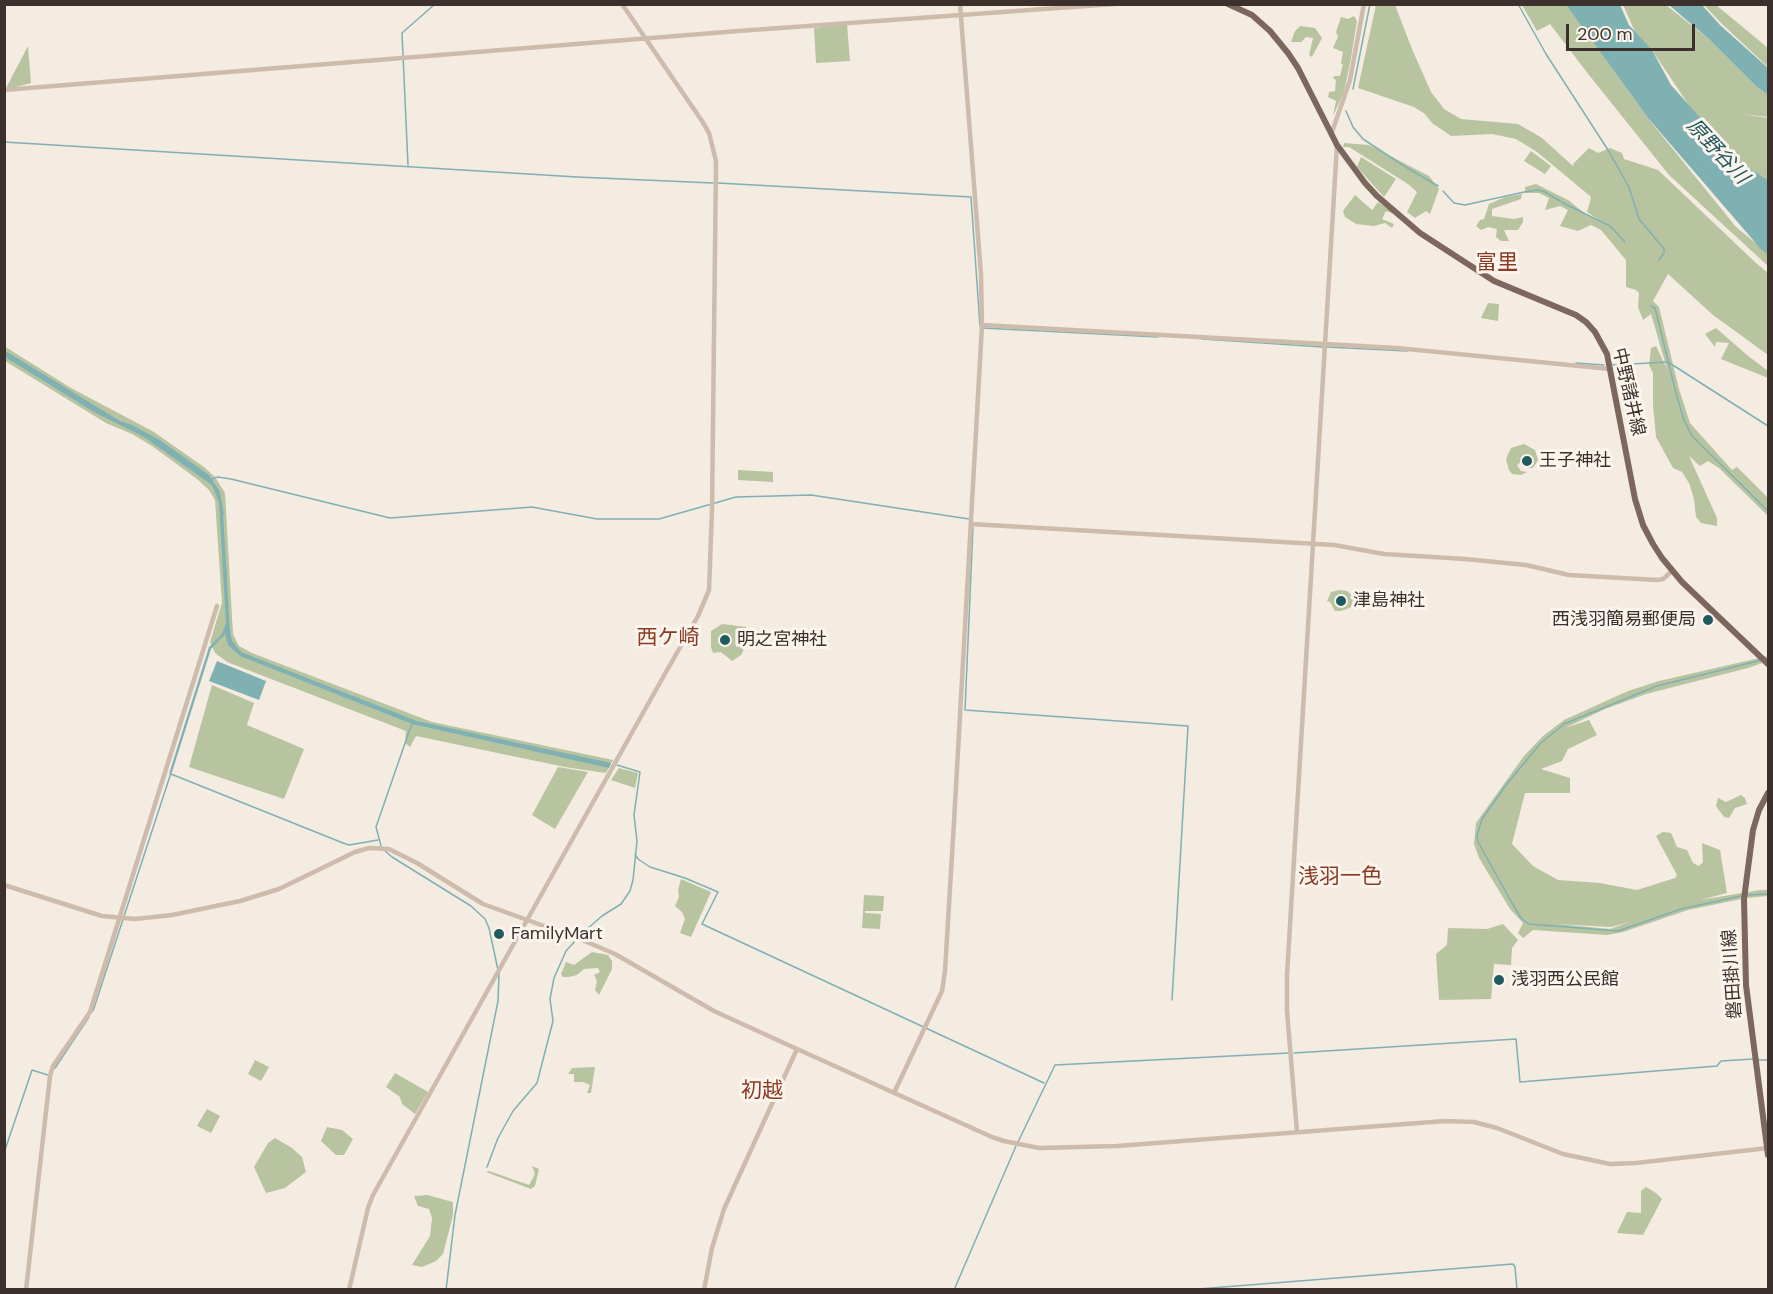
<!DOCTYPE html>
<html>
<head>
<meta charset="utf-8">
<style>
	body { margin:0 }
	#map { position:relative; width:1773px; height:1294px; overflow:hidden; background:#f4ebe1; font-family:"DM Sans",sans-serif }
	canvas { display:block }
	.frame { position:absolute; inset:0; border:6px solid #3b302b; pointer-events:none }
	.scale { position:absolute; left:1566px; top:24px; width:129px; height:27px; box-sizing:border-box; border:3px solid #3b302b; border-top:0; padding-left:8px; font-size:18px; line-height:21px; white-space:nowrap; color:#3b302b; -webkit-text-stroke:4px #fbf5ee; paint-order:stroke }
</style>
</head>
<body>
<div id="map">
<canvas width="1773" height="1294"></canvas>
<div class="frame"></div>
<div class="scale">200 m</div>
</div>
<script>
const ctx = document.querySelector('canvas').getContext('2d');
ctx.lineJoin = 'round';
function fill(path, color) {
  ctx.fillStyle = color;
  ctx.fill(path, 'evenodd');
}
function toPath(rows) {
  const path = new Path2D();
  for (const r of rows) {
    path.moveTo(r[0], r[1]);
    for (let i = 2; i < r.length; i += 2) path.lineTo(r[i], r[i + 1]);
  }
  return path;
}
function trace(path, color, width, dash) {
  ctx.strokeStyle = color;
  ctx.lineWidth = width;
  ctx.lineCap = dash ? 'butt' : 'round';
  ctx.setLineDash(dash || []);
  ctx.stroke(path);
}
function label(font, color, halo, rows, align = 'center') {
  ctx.font = font + ' "DM Sans","Noto Sans JP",sans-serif';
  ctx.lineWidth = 6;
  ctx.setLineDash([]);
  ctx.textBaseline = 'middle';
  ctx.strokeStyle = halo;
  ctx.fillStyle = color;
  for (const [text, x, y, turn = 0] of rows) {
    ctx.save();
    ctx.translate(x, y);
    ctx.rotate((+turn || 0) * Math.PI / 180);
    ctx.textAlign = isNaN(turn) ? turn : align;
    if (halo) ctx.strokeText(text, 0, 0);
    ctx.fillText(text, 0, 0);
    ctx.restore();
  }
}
fill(toPath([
	[1376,5,1395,5,1412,49,1431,92,1444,109,1461,119,1518,124,1542,138,1574,167,1573,164,1589,148,1598,153,1610,148,1622,153,1624,159,1658,170,1756,263,1768,273,1768,355,1713,315,1668,274,1653,301,1659,307,1679,389,1690,423,1732,470,1737,467,1768,498,1768,516,1719,468,1708,461,1700,466,1689,456,1717,518,1717,526,1701,523,1696,517,1694,499,1689,483,1682,472,1673,468,1656,437,1653,405,1653,373,1649,365,1651,348,1656,346,1667,369,1651,314,1643,320,1638,307,1639,293,1636,290,1626,287,1626,260,1601,230,1591,225,1578,231,1560,226,1568,210,1560,206,1545,210,1549,198,1539,193,1525,193,1525,187,1536,184,1568,200,1588,216,1605,224,1587,212,1591,198,1589,193,1590,196,1537,152,1516,139,1492,134,1451,136,1432,123,1425,114,1414,107,1358,88],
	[1522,5,1566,5,1651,122,1736,227,1768,253,1768,266,1669,175,1589,75,1550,24,1537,31],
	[1623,5,1666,5,1710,40,1757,87,1768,95,1768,117,1743,114,1768,118,1768,180,1738,160,1690,107,1652,50,1636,34],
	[1704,5,1716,5,1768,48,1768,67,1721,23],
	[1354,16,1357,21,1351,58,1344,92,1333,116,1336,101,1328,97,1329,92,1335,91,1336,80,1333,78,1334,76,1340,76,1343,64,1341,64,1343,52,1333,48,1338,37,1336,32,1341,17,1348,19],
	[847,24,850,61,816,63,814,28],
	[1300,26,1315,28,1322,38,1312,57,1309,55,1313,38,1306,37,1301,42,1291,42,1295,31],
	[28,46,31,83,5,90],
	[1344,143,1369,145,1429,176,1439,189,1430,214,1426,211,1415,218,1407,212,1417,192,1408,184,1349,147,1343,147],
	[1531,151,1551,166,1545,174,1524,161],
	[1361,157,1396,179,1384,197,1357,167],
	[1522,194,1521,199,1492,209,1492,216,1514,219,1523,217,1523,222,1518,230,1504,230,1509,241,1501,241,1496,237,1497,229,1488,227,1481,230,1476,226,1480,220,1484,219,1489,204,1505,197],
	[1355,195,1372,210,1378,202,1394,212,1394,214,1386,211,1382,219,1394,224,1392,228,1385,223,1374,226,1356,224,1345,217,1343,211],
	[1488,303,1499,304,1498,321,1481,318],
	[1716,328,1747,355,1768,371,1768,378,1721,359,1729,343,1716,342,1715,347,1705,334],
	[4,346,71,388,154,432,204,467,215,477,225,493,233,634,239,646,252,653,432,722,613,760,606,773,565,767,416,736,410,747,405,743,406,731,227,662,215,653,210,642,222,603,215,500,209,490,197,479,152,446,132,434,106,423,5,361],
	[1524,444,1535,450,1538,460,1533,468,1526,468,1522,461,1517,465,1521,471,1527,472,1521,475,1512,474,1509,470,1506,459,1511,448],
	[738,470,773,472,773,482,738,480],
	[1339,590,1347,591,1353,596,1352,607,1341,611,1335,611,1330,602,1327,601,1331,592],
	[722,624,746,627,747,643,741,655,732,661,721,652,713,653,711,647,711,631],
	[1768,656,1768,661,1748,668,1646,694,1605,709,1565,728,1589,720,1597,735,1568,749,1562,761,1541,769,1570,778,1570,793,1525,793,1512,844,1533,866,1558,880,1600,883,1637,890,1675,878,1677,875,1656,836,1663,832,1671,833,1677,847,1687,850,1693,863,1699,866,1703,862,1702,843,1720,850,1727,893,1700,900,1760,890,1768,890,1768,896,1746,898,1688,910,1623,932,1607,935,1533,930,1523,938,1518,933,1523,923,1510,909,1479,858,1474,844,1476,823,1524,756,1543,736,1564,720,1628,691,1659,681],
	[1629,922,1610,929,1557,924,1611,927],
	[212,685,254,703,247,725,304,749,284,799,189,767],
	[558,767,588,772,555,829,532,815],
	[619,768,638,773,635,788,611,780],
	[1741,795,1745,798,1747,804,1735,808,1729,818,1724,817,1716,806,1718,798,1726,802],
	[681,879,711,892,691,937,680,933,685,919,682,912,675,906,679,897,678,890],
	[864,895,884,896,883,911,865,911,865,913,881,914,880,929,862,928],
	[1503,924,1518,940,1512,948,1511,965,1494,964,1491,999,1439,1000,1436,954,1447,945,1448,928,1487,929],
	[592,952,608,955,612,961,612,969,599,995,595,990,597,981,594,975,600,972,598,968,584,969,577,975,569,977,563,977,561,974,566,962,574,965],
	[255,1060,269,1067,261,1081,248,1074],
	[595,1067,591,1093,587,1093,590,1085,583,1082,574,1082,574,1074,568,1074,572,1068],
	[395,1073,428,1092,415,1114,402,1104,400,1097,386,1087],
	[207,1109,220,1116,211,1133,197,1126],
	[327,1127,342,1130,353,1139,344,1155,336,1155,321,1141],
	[275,1138,292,1148,302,1157,306,1172,285,1188,266,1193,254,1167,268,1143],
	[532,1166,539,1169,535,1186,531,1189,486,1172,489,1171,529,1185,535,1174],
	[1646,1187,1656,1193,1662,1199,1643,1235,1617,1233,1627,1212,1641,1213,1641,1191],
	[427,1195,453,1202,453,1215,443,1254,436,1261,422,1267,412,1265,430,1236,432,1218,429,1209,418,1206,414,1196]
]), '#b8c4a0');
fill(toPath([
	[1566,5,1620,5,1629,25,1652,50,1671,85,1738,160,1768,180,1768,255,1760,248,1648,118],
	[1669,5,1702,5,1720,25,1768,68,1768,95,1757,87,1710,40],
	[4,350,120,421,132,425,160,440,209,475,220,492,223,514,230,631,232,641,241,652,417,721,611,763,609,768,412,724,240,656,228,645,225,634,211,649,172,772,169,774,209,647,222,634,226,623,219,502,216,495,212,485,144,437,94,412,5,357],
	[217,661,266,681,259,700,209,681]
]), '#7fb0b2');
trace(toPath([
	[1518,4,1546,54,1608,150,1629,187,1639,219,1664,249,1664,253,1659,260],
	[1353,89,1370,4],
	[1346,111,1353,127,1363,139,1404,166,1438,186],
	[4,142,577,177,713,183],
	[408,165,402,33,435,4],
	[718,183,971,197,980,326],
	[1443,191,1454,203,1465,205,1524,192,1538,190,1545,192,1565,204,1610,226,1625,242],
	[1651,306,1655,308,1676,393,1684,420,1692,436,1768,511],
	[983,328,1158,337],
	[1202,339,1323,347],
	[1327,347,1407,351],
	[1576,363,1604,365],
	[1613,365,1668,362,1768,426],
	[212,479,218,477,231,479,390,518,532,507,597,519,659,519,736,497,811,495,969,519],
	[221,502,223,514],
	[973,527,965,710,1188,726,1172,1000],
	[226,567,226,580],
	[171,774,343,843,349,845,378,840],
	[381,846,376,827,412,723],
	[384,850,392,857,471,906,485,919,489,928,498,970],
	[635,854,638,859,650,867,685,878,718,892,702,924,1044,1083],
	[1746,895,1768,894],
	[1741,896,1681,909,1618,931,1529,924,1521,918,1512,903,1478,842,1477,836,1482,819,1506,785,1540,744,1564,724,1657,686,1762,660],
	[579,936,602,916,621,904,630,891,633,880,637,841,634,815,640,772,617,765],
	[93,1011,171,773],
	[1294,1053,1516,1039,1520,1082,1717,1066,1721,1061,1753,1059],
	[1757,1060,1768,1060],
	[55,1068,89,1017],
	[1018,1142,1055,1065,1289,1053],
	[4,1153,32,1070,48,1075],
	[487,1167,498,1138,513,1111,537,1083,553,1021,550,999,554,978,566,951,576,940],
	[446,1290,455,1215,498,1001,499,974],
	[954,1290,1016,1146],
	[1186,1290,1513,1264,1515,1267,1517,1290]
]), '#7fb0b2', 1.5);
trace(toPath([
	[4,90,738,31,1114,4],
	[1331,135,1350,80,1364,4],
	[982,325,1397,348,1610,369],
	[971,524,1334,545,1384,554,1465,559,1526,565,1569,575,1657,580,1663,579,1672,571],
	[4,885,102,916,135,919,172,915,240,901,279,889,355,852,369,848,389,849,417,863,483,904,580,939,615,954,714,1011,797,1049,992,1137,1004,1141,1039,1148,1117,1146,1445,1121,1474,1122,1497,1128,1563,1154,1610,1164,1636,1163,1768,1148],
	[894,1093,942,991,945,971,954,822,982,325,981,275,960,4],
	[1297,1132,1287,1011,1287,975,1337,145],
	[26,1290,50,1076,53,1066,90,1012,217,606],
	[349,1290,368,1208,373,1195,666,672,698,616,709,590,712,511,716,161,709,133,702,121,622,4],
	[704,1290,712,1248,724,1209,797,1049]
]), '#cdbbac', 4.5);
trace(toPath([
	[1228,4,1252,15,1270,31,1288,53,1298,68,1337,145,1365,183,1377,196,1420,233,1494,281,1576,315,1586,322,1595,332,1607,354,1635,499,1643,525,1653,544,1662,558,1682,582,1768,664],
	[1768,793,1759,810,1753,830,1744,899,1746,985,1768,1155]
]), '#7d675c', 6);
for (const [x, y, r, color] of [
	[1527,461,6,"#1f5a5e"],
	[1341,601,6,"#1f5a5e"],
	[1708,620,6,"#1f5a5e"],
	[725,640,6,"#1f5a5e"],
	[499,934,6,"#1f5a5e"],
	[1499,980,6,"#1f5a5e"]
]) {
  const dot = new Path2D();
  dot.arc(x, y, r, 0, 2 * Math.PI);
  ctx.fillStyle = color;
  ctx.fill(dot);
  trace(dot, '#fbf5ee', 2);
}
label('18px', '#3b302b', '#fbf5ee', [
	["中野諸井線",1628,392,77],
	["磐田掛川線",1733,974,-94]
]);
label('18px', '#3b302b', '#fbf5ee', [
	["王子神社",1539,461],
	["津島神社",1353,601],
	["西浅羽簡易郵便局",1696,620,"right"],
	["明之宮神社",737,640],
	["FamilyMart",511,934],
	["浅羽西公民館",1511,980]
], 'left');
label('italic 20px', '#1f5a5e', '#fbf5ee', [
	["原野谷川",1717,152,47]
]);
label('21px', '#8c3b22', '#fbf5ee', [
	["富里",1497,263],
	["西ケ崎",668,638],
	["浅羽一色",1340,877],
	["初越",762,1091]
]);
</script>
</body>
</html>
